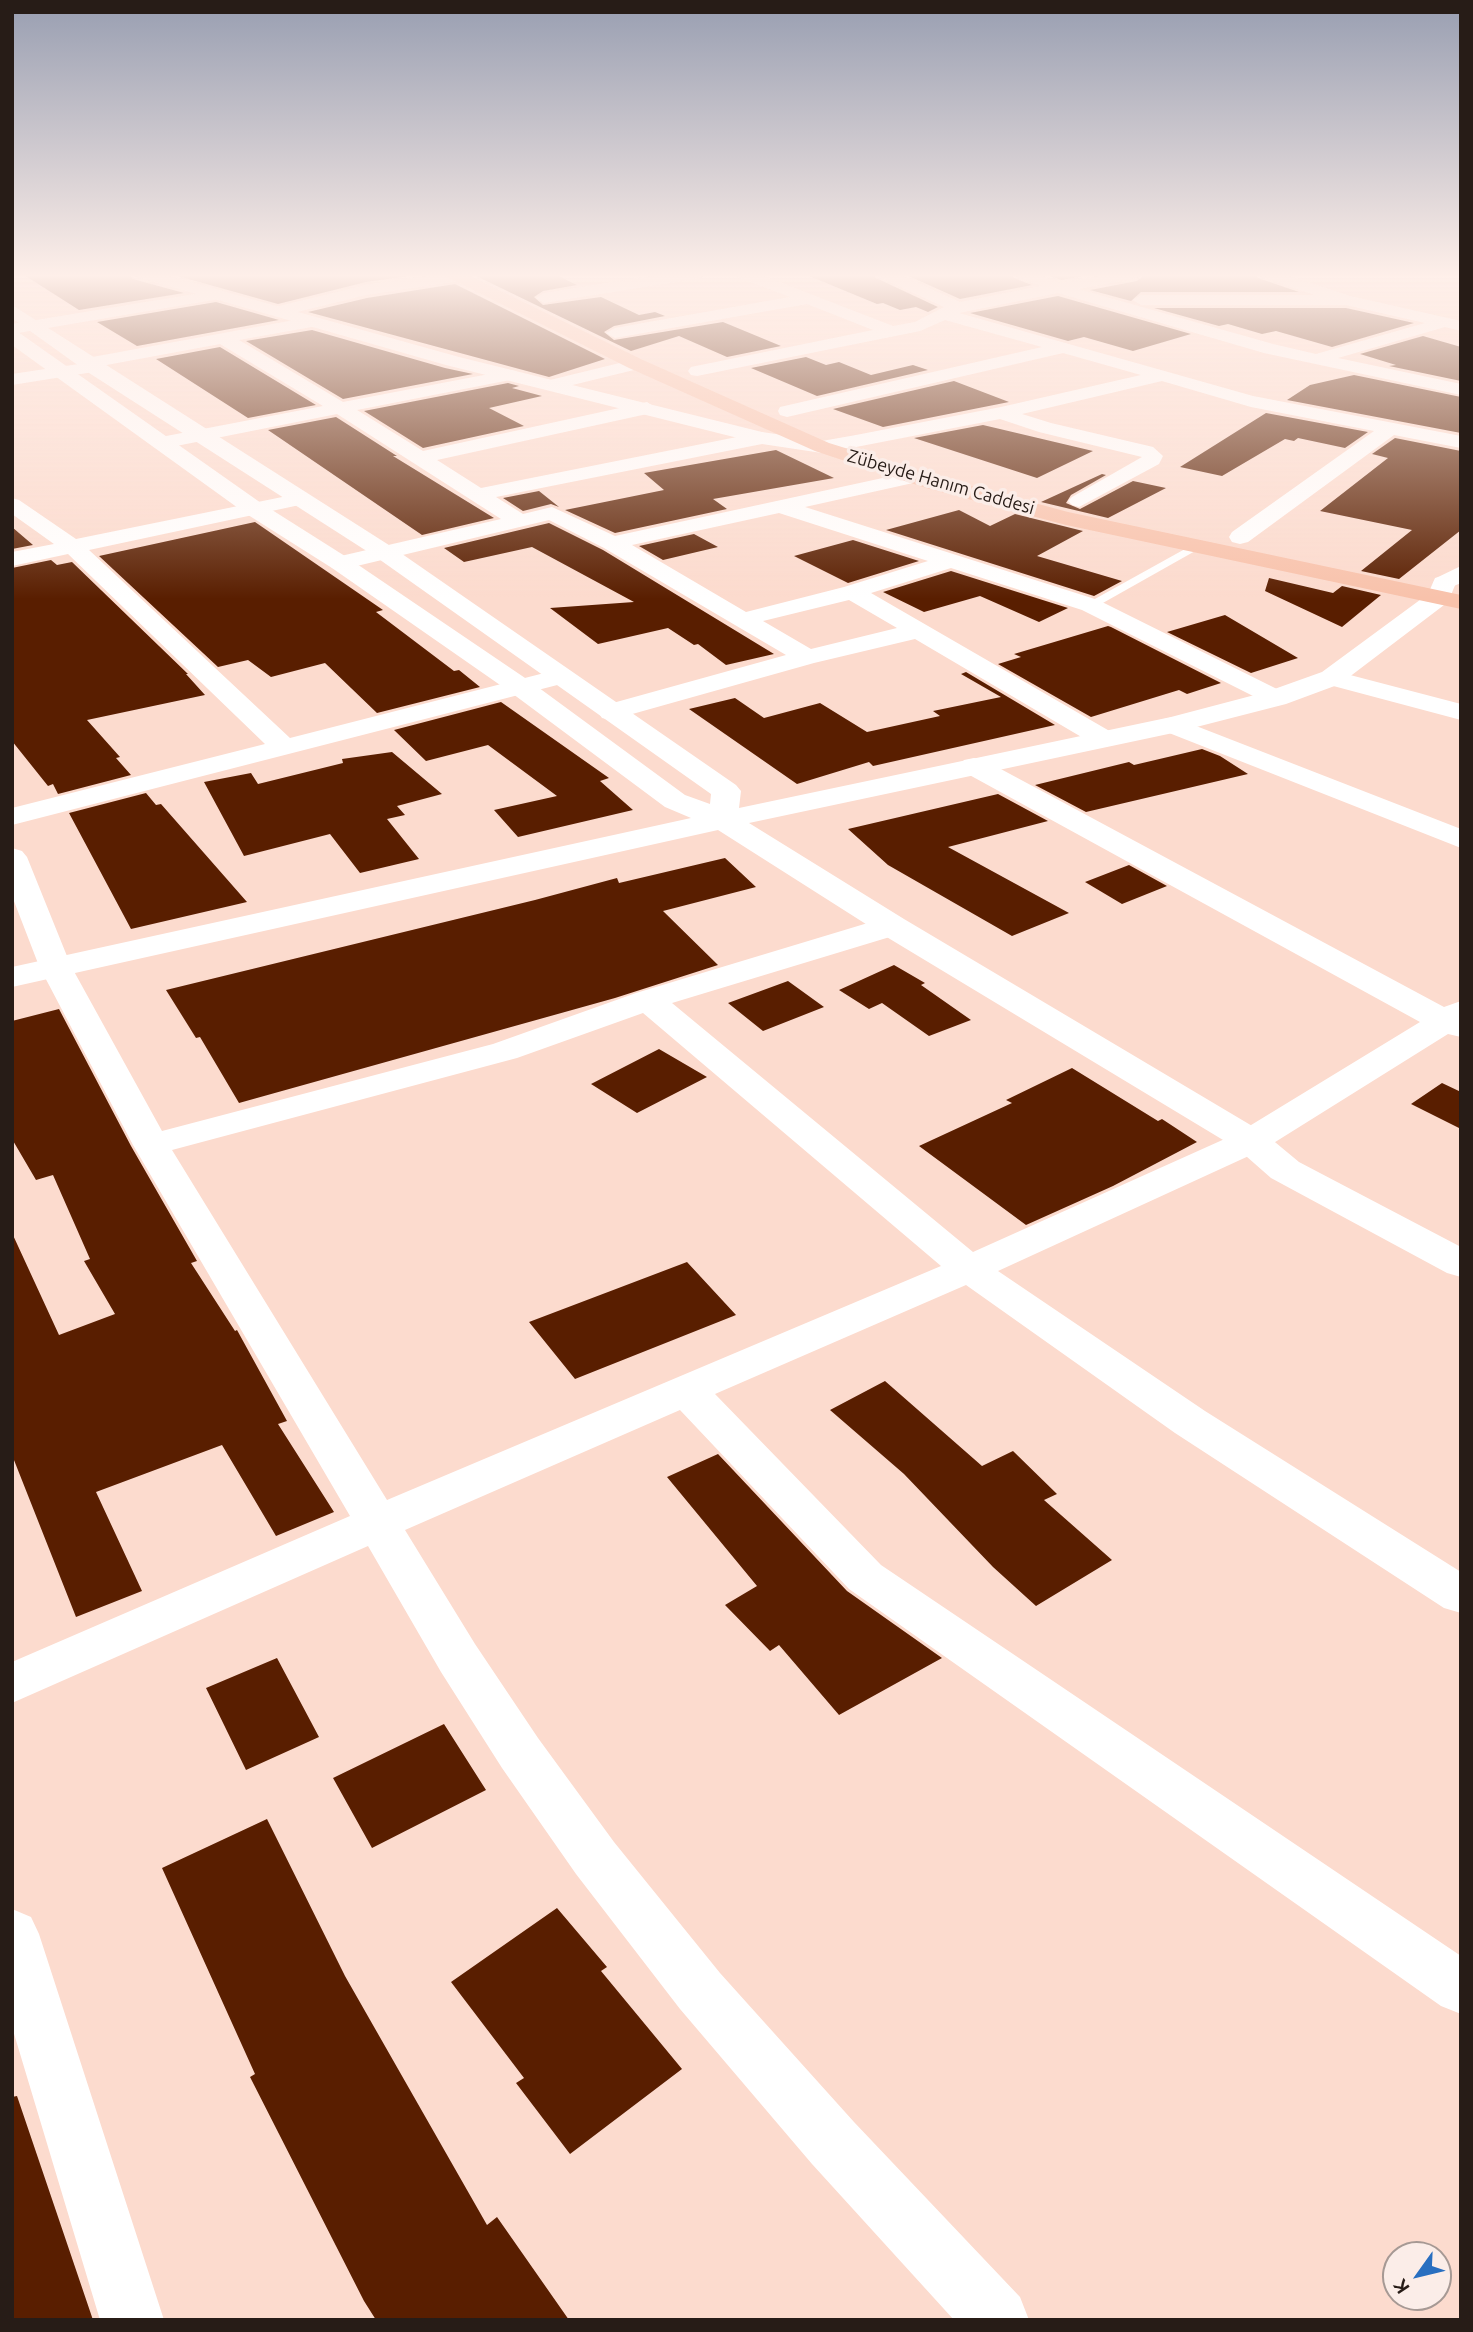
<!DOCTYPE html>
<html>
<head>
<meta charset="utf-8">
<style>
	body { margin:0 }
	#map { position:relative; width:1473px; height:2332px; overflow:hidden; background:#fcdbce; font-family:Ubuntu,sans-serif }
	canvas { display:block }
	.frame { position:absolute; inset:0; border:14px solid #271c17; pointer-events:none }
	.north { position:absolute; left:1382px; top:2241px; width:70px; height:70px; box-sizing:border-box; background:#fbede8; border:2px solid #a69994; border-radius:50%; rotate:236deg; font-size:19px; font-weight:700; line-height:28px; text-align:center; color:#271c17 }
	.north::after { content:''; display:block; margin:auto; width:24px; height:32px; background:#296fc0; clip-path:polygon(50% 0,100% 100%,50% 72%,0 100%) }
</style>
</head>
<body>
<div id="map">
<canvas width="1473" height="2332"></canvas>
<div class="frame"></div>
<div class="north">K</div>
</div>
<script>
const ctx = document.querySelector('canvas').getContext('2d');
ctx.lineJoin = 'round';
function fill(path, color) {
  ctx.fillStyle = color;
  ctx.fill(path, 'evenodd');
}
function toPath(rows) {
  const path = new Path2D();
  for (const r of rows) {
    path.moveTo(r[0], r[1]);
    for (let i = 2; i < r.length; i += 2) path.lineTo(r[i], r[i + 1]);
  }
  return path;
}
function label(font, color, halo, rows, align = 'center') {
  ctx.font = font + ' Ubuntu,sans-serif';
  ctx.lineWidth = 7;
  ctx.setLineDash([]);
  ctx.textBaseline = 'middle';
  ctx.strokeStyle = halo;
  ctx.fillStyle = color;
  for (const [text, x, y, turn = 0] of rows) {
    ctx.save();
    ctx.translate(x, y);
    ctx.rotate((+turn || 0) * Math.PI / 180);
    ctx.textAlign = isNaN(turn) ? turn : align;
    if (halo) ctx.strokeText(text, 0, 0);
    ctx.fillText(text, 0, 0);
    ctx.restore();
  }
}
fill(toPath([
	[21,273,129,273,133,279,184,293,79,310],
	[167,273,430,273,366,282,278,304],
	[470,273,552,273,577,285,543,291,534,297,543,305,601,297,639,315,655,312,665,316,614,326,604,332,614,340,723,322,781,346,727,357,679,336,631,351],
	[802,273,872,273,876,278,938,307,928,312,916,307,900,310,883,303,877,304],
	[902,273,1010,273,1014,278,1032,285,960,299],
	[1042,273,1100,273,1061,280],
	[1147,273,1254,273,1258,278,1299,292,1141,292,1131,301,1090,290,1137,281],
	[455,284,605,359,549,377,308,312,367,298],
	[1058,296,1191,334,1133,351,1084,337,1068,341,970,313],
	[216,302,279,320,137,346,97,322],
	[1154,308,1346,308,1414,323,1332,347,1276,331,1262,334,1228,324,1219,326],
	[312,330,445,368,473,374,343,399,246,341],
	[1423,336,1461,347,1461,381,1389,366,1396,365,1360,354],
	[220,347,316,405,248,418,156,359],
	[806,357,826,365,839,362,871,375,913,365,928,370,817,396,751,368],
	[1354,375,1461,397,1461,433,1287,400,1310,385],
	[954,381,1009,402,883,427,833,409],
	[508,383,519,386,512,388,542,396,489,408,524,426,423,448,364,411],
	[1266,413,1368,432,1345,448,1298,438,1294,441,1285,439,1222,476,1180,467],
	[336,417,397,456,393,456,494,518,422,535,268,430],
	[983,425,1093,451,1037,478,914,438],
	[1395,438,1461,451,1461,530,1399,579,1361,571,1412,530,1320,511,1388,458,1372,454],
	[776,450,834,478,713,499,727,509,615,533,565,510,664,490,644,473],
	[1102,474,1106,475,1071,495,1066,503,1080,509,1133,481,1166,488,1108,518,1041,502],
	[539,491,559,507,551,504,523,511,503,498],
	[959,510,990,526,1015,514,1083,531,1037,556,1122,581,1094,596,886,530],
	[255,522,383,610,376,612,454,671,459,670,480,687,377,713,325,663,271,677,248,660,218,667,99,556],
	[549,523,603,550,774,654,726,665,698,644,694,645,668,628,598,644,550,608,634,602,532,547,464,562,444,548],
	[12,527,33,545,12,549],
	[694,534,718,547,663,560,639,546],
	[853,540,919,561,848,583,794,556],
	[51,560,57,565,72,562,188,674,186,674,205,695,87,720,120,757,116,758,131,775,58,794,53,784,48,786,12,741,12,568],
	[951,571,1068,608,1039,622,980,596,924,612,883,592],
	[1269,578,1333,593,1342,586,1381,595,1342,627,1265,591],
	[1225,615,1298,658,1251,673,1167,632],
	[1108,626,1111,627,1221,683,1187,694,1179,690,1091,717,998,664,1021,657,1014,654],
	[966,672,1055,725,873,766,869,762,797,784,689,709,735,698,764,718,820,703,867,732,940,716,933,711,1001,697,961,674],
	[501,702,609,778,600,781,633,810,518,837,494,810,557,796,488,745,426,761,394,730],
	[1202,749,1220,756,1248,774,1086,812,1035,785,1129,762,1134,765],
	[392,752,442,794,397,806,405,815,387,819,419,859,360,873,330,834,244,856,204,782,251,773,258,784,343,763,342,759],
	[146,793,156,805,161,804,247,902,131,929,69,813],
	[998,794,1048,821,948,847,1069,913,1012,936,888,865,848,829],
	[725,858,756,887,663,911,718,965,615,998,239,1103,200,1037,196,1038,166,990,535,900,617,878,619,883],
	[1129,865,1167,886,1122,904,1085,882],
	[894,965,925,983,921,985,971,1020,929,1036,882,1003,869,1009,839,990],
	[788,981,824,1007,763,1031,728,1003],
	[59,1009,131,1146,197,1261,191,1263,235,1331,237,1330,287,1421,278,1424,334,1512,276,1536,222,1445,96,1492,142,1591,76,1617,12,1455,12,1233,59,1335,115,1314,84,1261,90,1259,53,1175,36,1180,12,1139,12,1021],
	[659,1049,707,1077,637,1113,591,1084],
	[1072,1068,1158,1121,1162,1119,1197,1142,1113,1186,1026,1225,919,1146,1012,1103,1006,1100],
	[1442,1083,1461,1092,1461,1129,1411,1104],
	[687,1262,736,1315,575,1379,529,1322],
	[885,1381,982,1466,1013,1451,1057,1494,1044,1500,1112,1560,1036,1606,993,1567,904,1474,830,1410],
	[718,1454,847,1591,942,1658,839,1715,779,1645,770,1651,725,1605,757,1586,667,1477],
	[277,1658,319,1737,246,1770,206,1688],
	[444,1724,486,1790,372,1848,333,1778],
	[267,1819,345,1976,487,2225,497,2217,569,2320,376,2320,364,2301,250,2077,255,2074,162,1868],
	[557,1908,607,1967,601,1971,682,2069,570,2154,516,2083,524,2078,451,1982],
	[17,2096,93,2320,12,2320,12,2097]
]), '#591e00');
fill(toPath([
	[1194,544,1204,546,1094,608,1090,609,1084,605,1194,544]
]), '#fff');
fill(toPath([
	[447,273,463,273,465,276,457,281,366,295,277,317,269,312,271,308,366,285,447,273],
	[671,273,708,273,700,278,544,303,536,298,544,293,671,273],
	[734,273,756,273,893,326,915,322,944,307,877,276,875,273,896,273,960,302,1041,286,1015,276,1013,273,1035,273,1061,283,1113,273,1145,273,1137,278,1078,289,1273,344,1316,354,1425,323,1346,305,1141,305,1133,300,1141,295,1315,295,1259,276,1257,273,1280,273,1350,296,1461,321,1461,331,1445,327,1338,358,1461,384,1461,395,1264,353,1058,293,959,313,1253,396,1461,436,1461,448,1394,435,1248,542,1240,544,1232,542,1229,537,1232,532,1374,431,1251,407,1162,381,1022,414,1051,423,1153,447,1163,456,1159,464,1079,507,1072,505,1068,501,1072,497,1142,457,1039,432,1000,419,856,447,846,441,856,435,1001,407,1141,375,1063,353,787,417,780,415,778,411,780,407,1042,347,945,320,920,331,697,376,691,375,688,371,691,367,873,330,807,304,615,338,606,333,615,328,790,297,736,276,734,273],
	[219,290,227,295,225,298,12,334,12,324,219,290],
	[311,317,317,318,319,322,317,326,239,340,343,402,510,370,516,371,519,375,516,379,510,380,357,410,423,451,647,402,656,408,647,414,437,460,481,488,762,432,772,438,762,444,496,497,523,514,552,507,615,536,915,471,922,473,925,477,922,481,805,507,1098,600,1285,693,1289,698,1285,703,1276,706,1267,703,1082,610,951,568,871,593,1113,733,1117,739,1113,745,1104,747,1095,745,915,639,814,663,611,720,602,718,598,712,602,706,786,655,604,548,549,520,340,570,332,568,329,563,332,558,501,519,337,414,161,449,154,447,151,443,161,437,323,406,220,344,101,366,99,371,93,372,12,385,12,374,79,364,81,359,87,358,311,317],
	[779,513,928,561,844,587,746,612,632,545,779,513],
	[849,600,897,628,811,649,763,621,849,600],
	[636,359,642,360,645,364,642,368,552,390,543,385,546,381,636,359],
	[302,493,309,495,313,499,309,503,89,550,290,738,560,669,569,672,573,677,569,682,12,825,12,808,265,744,68,554,12,566,12,552,54,544,12,514,12,498,19,500,76,539,302,493],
	[1461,566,1461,583,1444,590,1436,588,1433,583,1436,578,1461,566],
	[1331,670,1461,704,1461,720,1322,683,1318,678,1322,673,1331,670],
	[1173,717,1461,829,1461,848,1164,731,1160,725,1164,719,1173,717],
	[974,758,984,760,1444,1007,1461,1001,1461,1037,1448,1034,1264,1149,998,1271,1205,1411,1461,1572,1461,1613,1444,1608,1175,1433,966,1285,715,1394,881,1565,1461,1956,1461,2014,1441,2006,849,1589,680,1410,405,1530,475,1644,538,1738,614,1842,720,1973,854,2122,1020,2297,1029,2320,954,2320,812,2164,680,2009,576,1874,502,1768,441,1672,368,1546,12,1703,12,1662,350,1516,133,1145,39,966,12,896,12,848,22,851,27,857,71,966,162,1131,493,1044,636,993,881,919,892,917,903,919,908,926,903,933,672,1003,973,1252,1238,1133,1420,1022,964,772,960,766,964,760,974,758],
	[643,1013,941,1266,387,1500,172,1150,517,1058,643,1013],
	[12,1909,31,1917,39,1934,164,2320,100,2320,12,2027,12,1909]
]), '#fff');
fill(toPath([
	[132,273,158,273,459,357,762,432,822,441,856,435,863,437,866,441,863,445,822,453,762,444,446,365,134,276,132,273],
	[12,305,392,547,736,785,741,791,739,808,1171,717,1266,692,1322,672,1428,594,1435,578,1444,576,1453,578,1456,583,1448,602,1340,684,1286,704,1173,733,749,823,904,919,1264,1133,1299,1162,1461,1247,1461,1277,1447,1273,1271,1178,1238,1149,880,933,718,830,12,987,12,967,691,818,665,807,513,694,332,568,245,513,12,345,12,331,18,332,261,503,348,558,531,682,685,795,710,804,711,794,376,557,86,371,12,318,12,305]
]), '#fff');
fill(toPath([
	[443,273,464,273,643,360,829,443,942,478,1068,512,1461,595,1461,609,1066,525,926,488,815,451,629,368,445,276,443,273]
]), '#f8c2ab');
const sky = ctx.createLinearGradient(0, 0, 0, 599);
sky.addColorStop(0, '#989eb1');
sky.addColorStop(0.46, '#feefe9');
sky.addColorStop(1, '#feefe900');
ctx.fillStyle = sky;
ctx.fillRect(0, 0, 1473, 599);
label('18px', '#271c17', '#fbede8', [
	["Zübeyde Hanım Caddesi",941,482,16]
]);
</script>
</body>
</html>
